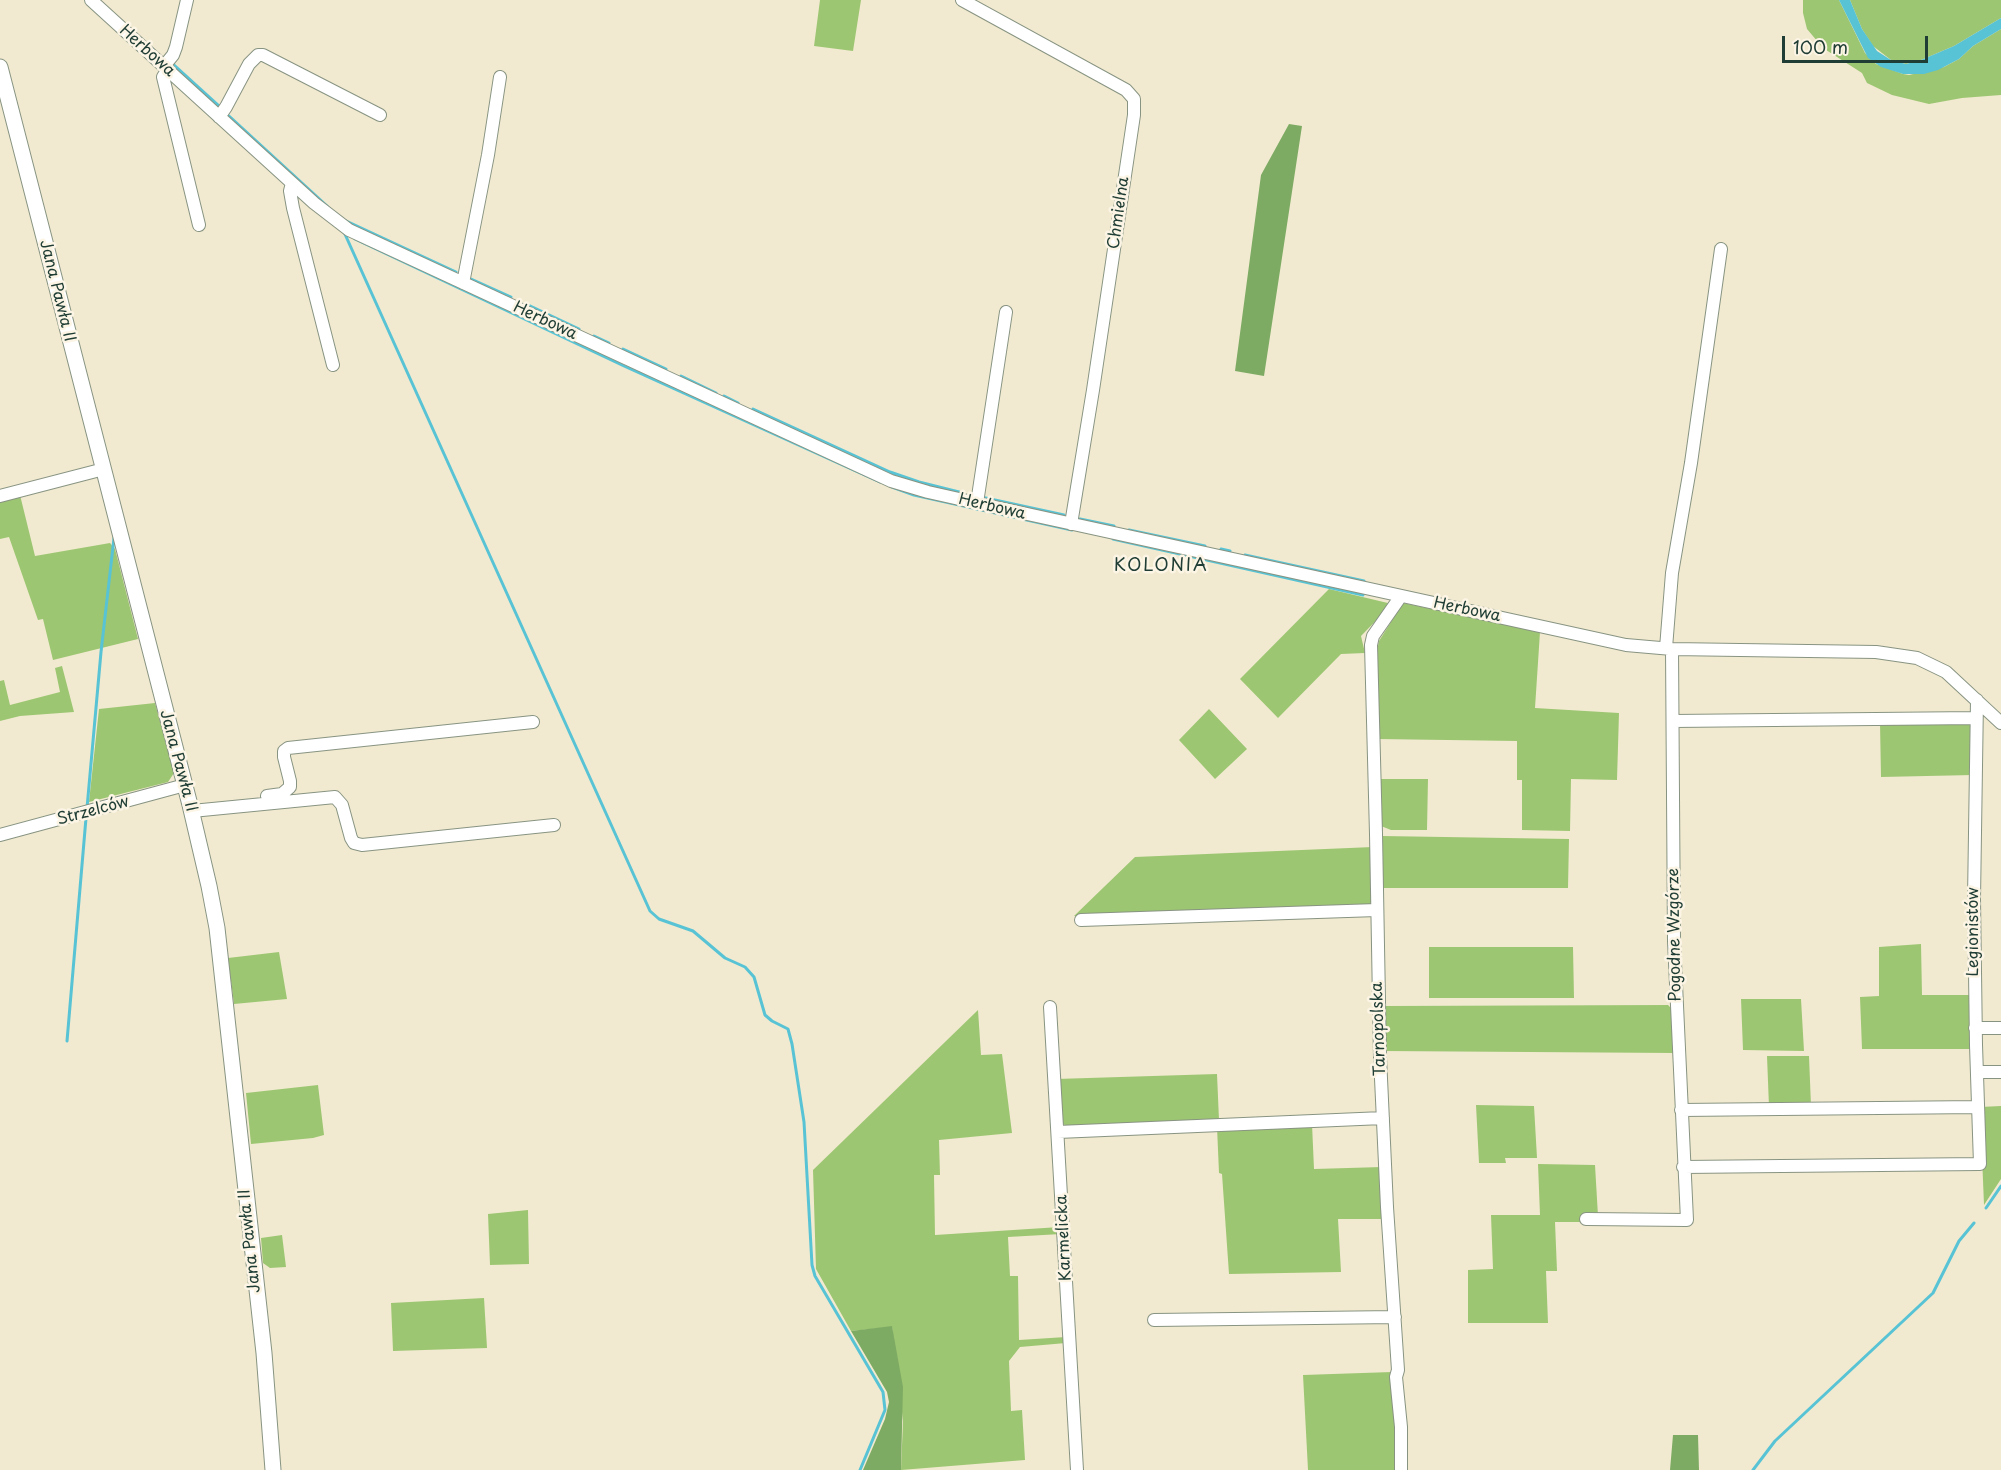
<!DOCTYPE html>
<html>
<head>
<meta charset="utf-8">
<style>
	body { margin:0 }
	#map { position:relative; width:2001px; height:1470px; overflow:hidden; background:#f1ead0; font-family:"Playpen Sans",sans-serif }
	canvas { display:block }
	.scale { position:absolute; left:1782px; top:36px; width:146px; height:27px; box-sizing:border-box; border:3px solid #1f3d34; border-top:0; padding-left:8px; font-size:18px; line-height:21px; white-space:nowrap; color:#1f3d34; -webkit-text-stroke:4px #fcf5e5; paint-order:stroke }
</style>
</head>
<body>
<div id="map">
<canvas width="2001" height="1470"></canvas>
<div class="scale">100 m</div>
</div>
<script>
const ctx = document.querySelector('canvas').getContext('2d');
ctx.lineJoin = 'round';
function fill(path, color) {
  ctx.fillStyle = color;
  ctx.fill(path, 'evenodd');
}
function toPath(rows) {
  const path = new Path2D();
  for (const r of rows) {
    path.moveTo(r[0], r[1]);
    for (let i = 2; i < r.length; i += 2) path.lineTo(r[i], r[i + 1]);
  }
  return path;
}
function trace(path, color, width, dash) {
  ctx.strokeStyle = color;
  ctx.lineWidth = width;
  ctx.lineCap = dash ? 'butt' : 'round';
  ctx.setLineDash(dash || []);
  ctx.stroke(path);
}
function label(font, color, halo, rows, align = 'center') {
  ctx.font = font + ' "Playpen Sans",sans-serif';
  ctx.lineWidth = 5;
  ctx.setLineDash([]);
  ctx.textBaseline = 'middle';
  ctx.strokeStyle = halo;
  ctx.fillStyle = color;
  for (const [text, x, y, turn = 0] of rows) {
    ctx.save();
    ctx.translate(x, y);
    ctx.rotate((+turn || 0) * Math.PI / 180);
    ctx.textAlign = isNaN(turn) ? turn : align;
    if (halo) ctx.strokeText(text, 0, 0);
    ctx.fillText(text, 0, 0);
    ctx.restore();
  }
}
fill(toPath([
	[820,0,861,0,853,51,814,46],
	[1803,0,1839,0,1865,53,1876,64,1903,74,1909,75,1944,67,1959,59,1973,46,2001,29,2001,95,1962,98,1929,104,1892,95,1867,83,1862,73,1823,48,1807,29,1803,13],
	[1850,0,2001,0,2001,18,1954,46,1921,60,1906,64,1891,60,1873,46,1862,29],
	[20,495,35,556,110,543,115,549,138,639,53,660,43,619,38,620,9,537,0,539,0,500],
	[1329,589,1392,604,1361,636,1365,653,1341,654,1278,718,1240,679],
	[1403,603,1540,632,1535,708,1619,713,1617,780,1571,779,1570,831,1522,830,1522,780,1517,780,1517,741,1377,739,1375,660,1379,641],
	[62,666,74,712,20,716,0,721,0,681,4,680,10,705,60,692,55,668],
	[155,703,174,773,168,782,89,802,99,709],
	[1209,709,1247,749,1215,779,1179,740],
	[1973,722,1973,775,1881,777,1880,723],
	[1377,779,1428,779,1427,830,1391,830,1381,826],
	[1382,836,1569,839,1568,888,1379,888],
	[1373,847,1374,900,1369,905,1074,916,1135,857],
	[1921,944,1922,995,1972,995,1973,1049,1862,1049,1860,997,1879,996,1879,947],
	[1429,947,1573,947,1574,998,1429,998],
	[279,952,287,999,234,1004,228,958],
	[1741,999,1801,999,1804,1051,1743,1050],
	[1668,1005,1673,1010,1675,1053,1382,1051,1381,1011,1385,1006],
	[978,1010,981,1055,1002,1054,1012,1133,939,1140,940,1175,934,1175,935,1235,1060,1227,1061,1234,1008,1237,1010,1276,1018,1276,1019,1340,1066,1337,1066,1343,1020,1347,1009,1361,1011,1411,1022,1410,1025,1460,901,1470,903,1421,892,1327,851,1331,816,1269,813,1170],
	[1767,1056,1809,1056,1811,1106,1769,1107],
	[1217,1074,1219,1120,1067,1127,1058,1119,1056,1079],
	[318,1085,324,1135,313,1138,251,1144,246,1093],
	[1476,1105,1534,1106,1537,1158,1505,1158,1506,1163,1479,1163],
	[2001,1106,2001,1179,1984,1205,1980,1107],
	[1312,1124,1314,1169,1382,1167,1386,1219,1338,1219,1341,1272,1229,1274,1222,1174,1219,1173,1217,1127],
	[1538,1164,1595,1165,1598,1216,1584,1222,1555,1222,1557,1271,1546,1271,1548,1323,1468,1323,1468,1270,1493,1269,1491,1215,1540,1215],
	[528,1210,529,1264,490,1265,488,1214],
	[282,1235,286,1267,270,1268,263,1263,261,1238],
	[484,1298,487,1348,393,1351,391,1303],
	[1392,1372,1398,1470,1308,1470,1303,1375]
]), '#9dc672');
fill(toPath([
	[1289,124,1302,126,1264,376,1235,371,1261,175],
	[892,1326,903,1387,901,1470,863,1470,885,1419,889,1402,887,1392,851,1331],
	[1673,1435,1698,1435,1699,1470,1670,1470]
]), '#7eab64');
fill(toPath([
	[1839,0,1850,0,1862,29,1877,51,1891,60,1906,64,1921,60,1954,46,2001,18,2001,29,1973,46,1959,59,1938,70,1924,74,1903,74,1881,67,1868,58]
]), '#58c3d4');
trace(toPath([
	[174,65,218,105],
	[229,116,327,206],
	[344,220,456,272],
	[344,232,650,911,659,919,693,931,725,958,745,967,754,977,765,1015,772,1021,788,1029,792,1044,804,1122,812,1265,815,1276,883,1392,885,1410,860,1470],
	[355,239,624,366,880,482],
	[471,279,511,297],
	[526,304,579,329],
	[594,336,609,343],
	[623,349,666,369],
	[681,376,716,393],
	[724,396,738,403],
	[753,409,890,472,919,482,963,493],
	[892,487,914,495,1072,530],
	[981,497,1064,515],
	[1080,519,1114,526],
	[1129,530,1205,546],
	[1113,539,1363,595],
	[1221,549,1230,551],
	[1245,555,1364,581],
	[87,808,101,652,114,538],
	[67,1041,86,818],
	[1986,1208,2001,1186],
	[1753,1470,1775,1441,1933,1293,1959,1241,1974,1223]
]), '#58c3d4', 3);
const minor = toPath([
	[91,0,314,203,349,230,891,481,928,492,977,503,1626,645,1672,649,1876,652,1917,658,1946,672,2001,723],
	[962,0,1126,90,1134,99,1134,115,1093,390,1071,524],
	[164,66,173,55,176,47,187,0],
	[168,69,163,77,199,225],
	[219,117,226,107,249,64,258,55,263,55,380,115],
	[292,183,290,191,293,208,333,365],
	[463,283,488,155,500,77],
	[0,496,104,469],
	[977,503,1006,312],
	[1401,596,1373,636,1371,645,1376,834,1380,1057,1387,1207,1398,1370,1396,1377,1401,1427,1401,1470],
	[1666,648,1672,573,1691,463,1721,249],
	[1673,721,1976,718],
	[267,796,282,794,290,787,290,781,284,757,284,751,288,748,533,722],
	[192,811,335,797,342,805,351,838,354,843,362,845,554,825],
	[0,835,185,785],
	[1081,920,1377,910],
	[1050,1007,1077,1470],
	[1975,1028,2001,1028],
	[1977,1072,2001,1072],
	[1681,1110,1978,1107],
	[1058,1132,1383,1118],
	[1683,1167,1980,1164,1976,1045,1974,899,1977,700],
	[1586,1219,1687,1220,1674,941,1672,649],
	[1154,1320,1395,1317]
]);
const tertiary = toPath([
	[0,67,190,805,209,886,217,928,264,1353,273,1470]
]);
trace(minor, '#889482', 14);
trace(tertiary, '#889482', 17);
trace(minor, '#fff', 12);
trace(tertiary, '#fff', 15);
label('16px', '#1f3d34', '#fcf5e5', [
	["Herbowa",147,51,42],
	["Chmielna",1119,213,-82],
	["Jana Pawła II",57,291,76],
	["Herbowa",545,321,25],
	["Herbowa",992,507,13],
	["Herbowa",1467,610,12],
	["Jana Pawła II",178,761,75],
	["Strzelców",93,811,-15],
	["Legionistów",1974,932,-90],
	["Pogodne Wzgórze",1675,935,-91],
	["Tarnopolska",1379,1029,-92],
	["Karmelicka",1064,1238,-93],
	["Jana Pawła II",250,1241,-96]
]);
ctx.letterSpacing = '1.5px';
label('18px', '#1f3d34', '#fcf5e5', [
	["KOLONIA",1161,566]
]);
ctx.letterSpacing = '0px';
</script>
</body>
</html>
